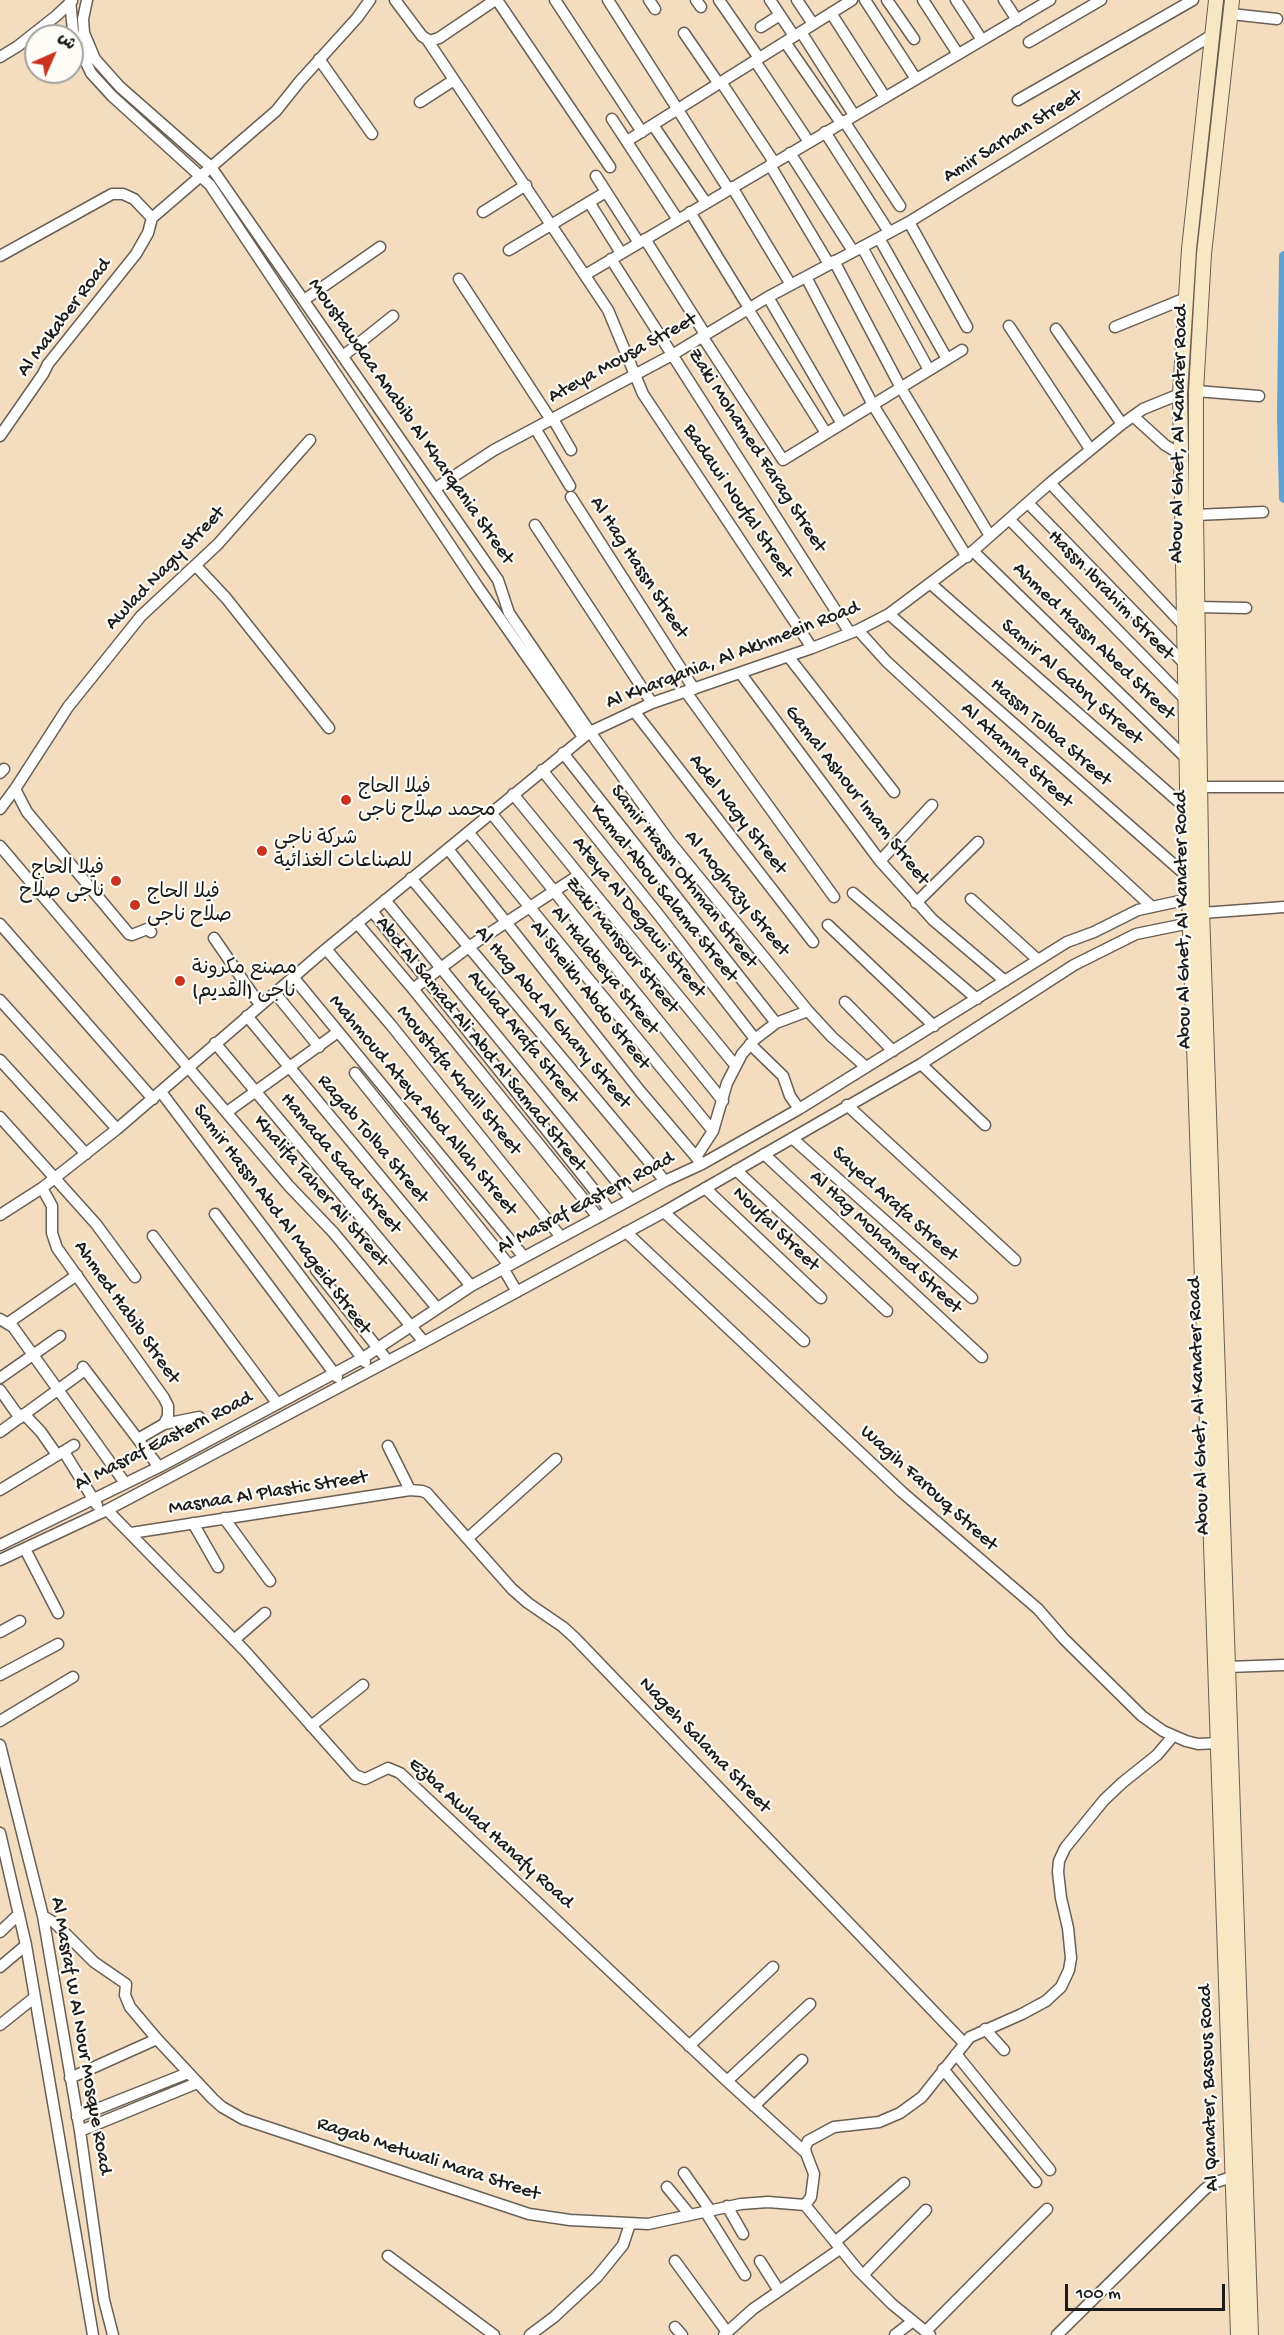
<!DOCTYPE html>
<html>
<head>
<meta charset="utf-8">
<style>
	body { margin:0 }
	#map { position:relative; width:1284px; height:2335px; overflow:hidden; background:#f4dcbe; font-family:"Gochi Hand","Playpen Sans Arabic",sans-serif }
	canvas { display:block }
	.north { position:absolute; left:24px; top:24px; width:60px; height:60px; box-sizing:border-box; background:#fdfcf7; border:2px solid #a3a29f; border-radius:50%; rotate:45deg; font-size:16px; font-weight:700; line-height:24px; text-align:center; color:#1c1c1c }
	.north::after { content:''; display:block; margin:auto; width:21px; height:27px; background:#c8321e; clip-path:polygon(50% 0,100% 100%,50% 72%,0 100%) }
	.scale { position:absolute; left:1065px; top:2284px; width:160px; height:27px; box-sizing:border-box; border:3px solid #1c1c1c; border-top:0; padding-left:8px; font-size:18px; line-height:21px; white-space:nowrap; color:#1c1c1c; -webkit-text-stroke:4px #fdfcf7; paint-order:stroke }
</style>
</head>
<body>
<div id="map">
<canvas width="1284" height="2335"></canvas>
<div class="north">ش</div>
<div class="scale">100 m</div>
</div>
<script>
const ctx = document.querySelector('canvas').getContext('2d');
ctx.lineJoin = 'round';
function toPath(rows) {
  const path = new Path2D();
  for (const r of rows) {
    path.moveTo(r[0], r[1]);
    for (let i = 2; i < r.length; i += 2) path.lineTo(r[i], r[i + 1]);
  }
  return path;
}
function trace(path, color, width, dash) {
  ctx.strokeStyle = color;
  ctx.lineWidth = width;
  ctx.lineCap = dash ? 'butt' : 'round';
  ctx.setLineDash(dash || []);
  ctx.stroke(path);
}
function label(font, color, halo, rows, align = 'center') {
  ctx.font = font + ' "Gochi Hand","Playpen Sans Arabic",sans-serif';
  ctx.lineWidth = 4.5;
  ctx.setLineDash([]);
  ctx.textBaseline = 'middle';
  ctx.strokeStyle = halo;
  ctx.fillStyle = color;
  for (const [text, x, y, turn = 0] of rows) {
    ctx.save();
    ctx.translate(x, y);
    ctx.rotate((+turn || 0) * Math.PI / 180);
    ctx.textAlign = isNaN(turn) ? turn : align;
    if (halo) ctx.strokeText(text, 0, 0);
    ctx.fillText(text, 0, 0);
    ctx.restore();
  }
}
trace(toPath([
	[1284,256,1282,416,1284,498]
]), '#60a2d4', 10);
const minor = toPath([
	[70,0,73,31,78,45,91,73,112,96,210,185,478,587,583,737],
	[87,0,83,19,84,33,95,59,120,87,211,167,498,580,509,613,590,732,670,842,808,1011,832,1037,866,1067],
	[395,0,422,36,430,41,439,38,495,0],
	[497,0,610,167],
	[555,0,642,132],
	[608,0,729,190],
	[649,0,655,9],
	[696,0,701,7],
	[719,0,759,58],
	[770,0,794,36],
	[797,0,813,24],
	[865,0,916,79],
	[887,0,914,39],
	[923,0,958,54],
	[956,0,982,40],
	[1004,0,1017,20],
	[831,13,885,97],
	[1231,14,1277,19],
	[761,27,780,15],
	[801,32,854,115],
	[684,33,719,84],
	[428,41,608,310,643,394,812,648],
	[785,42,841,123],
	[1029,42,1101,0],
	[0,57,18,46,56,16,72,1],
	[319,59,372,134],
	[755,61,809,142],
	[721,82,774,162],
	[1018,100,1193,0],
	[420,102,454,80],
	[612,119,678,220],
	[844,121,900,206],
	[653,125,706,203],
	[825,132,889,232],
	[627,141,852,0],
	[790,153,853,251],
	[770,165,829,264],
	[596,176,639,243],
	[732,187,791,285],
	[589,202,621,253],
	[483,212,526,185],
	[690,212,749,308],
	[909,222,967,327],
	[879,238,947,359],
	[645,239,705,334],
	[862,247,929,370],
	[509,250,606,192],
	[0,256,112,194,123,194,134,199,152,218,276,111,300,81,357,18,370,0],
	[611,259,850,633],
	[834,261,901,388,990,536],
	[585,275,1050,0],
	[806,277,873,405,967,557],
	[459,279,551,420],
	[768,297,842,424],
	[304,300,380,247],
	[748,309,826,433],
	[1009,326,1090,449],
	[1115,327,1186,298],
	[1056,329,1122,424],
	[702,336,783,460,962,350],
	[343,356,393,316],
	[1196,391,1259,396],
	[1133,416,1165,445,1180,454],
	[553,419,571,450],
	[535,428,570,486],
	[0,436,43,374,48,364,136,254,148,233,152,218],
	[1050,483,1187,629],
	[436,488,494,450,672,355,768,297,909,222,1212,35],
	[571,497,694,689],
	[1028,503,1183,662],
	[1196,515,1263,512],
	[1010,520,1184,698],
	[535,525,652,703],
	[973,551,1187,759],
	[196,566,226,598,329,728],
	[931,584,1188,810],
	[1198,607,1246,608],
	[889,614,1189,878],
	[858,630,886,661,1152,907],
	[788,656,894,792],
	[741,674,880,861,933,920,1005,981],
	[686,692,834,897],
	[634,711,813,942],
	[563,753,776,1023],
	[542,770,658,914,755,1039],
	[0,773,4,769],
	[1200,787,1284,787],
	[15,789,27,812,129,934,132,935,147,929,151,932],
	[513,794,735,1065],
	[0,809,15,789,68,707,141,616,218,544,310,440],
	[492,814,723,1101],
	[469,833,713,1131],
	[0,846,289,1186,333,1232,424,1342],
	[448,849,640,1091,702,1164],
	[880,861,932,805],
	[411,878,665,1181],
	[853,893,977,999],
	[971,899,1038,960],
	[385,900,631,1199],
	[916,903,978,842],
	[372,911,610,1210],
	[1202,913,1284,907],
	[357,923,413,989,598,1217],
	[0,924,153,1099],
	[828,925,934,1026],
	[214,938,260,1005],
	[326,949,391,1025,561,1237],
	[293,977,524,1257],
	[413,989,470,946,579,875],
	[275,993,319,1047],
	[0,1000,117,1129],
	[845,1002,893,1051],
	[247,1016,471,1286],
	[215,1043,437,1308],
	[750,1044,783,1076,790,1096,799,1109],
	[0,1060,86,1154],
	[921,1064,985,1125],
	[355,1073,509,1265],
	[161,1092,365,1362],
	[847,1105,1015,1260],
	[227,1112,338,1032],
	[0,1117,96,1224,135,1277],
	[792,1138,972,1298],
	[764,1154,982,1357],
	[696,1157,713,1131,727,1083,742,1054,755,1039,776,1023,808,1011],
	[736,1170,887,1311],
	[42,1188,52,1206,52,1233,57,1248,164,1398,168,1406,168,1416,164,1424],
	[705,1188,821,1298],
	[664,1212,804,1341],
	[215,1214,337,1377],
	[0,1215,42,1188,117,1129,326,949,590,732,652,703,812,648,858,630,889,614,973,551,1050,483,1122,424,1143,409,1180,394],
	[626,1232,902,1492,1038,1609,1064,1639,1142,1716,1163,1731,1186,1741,1198,1744,1219,1743],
	[153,1236,277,1403],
	[503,1268,517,1292],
	[316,1270,388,1361],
	[0,1319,13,1327,125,1483],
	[8,1323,77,1275],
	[83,1367,159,1467],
	[0,1378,60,1336],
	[0,1390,20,1418],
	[24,1414,41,1432,57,1455],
	[0,1432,85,1370],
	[138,1439,164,1424,199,1417],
	[388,1446,410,1490],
	[64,1452,97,1505],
	[0,1490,74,1445],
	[107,1510,245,1651,355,1775,365,1779,388,1768,400,1773,727,2081,806,2153],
	[224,1518,270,1581],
	[193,1523,218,1567],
	[131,1533,410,1490,422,1491,427,1493,512,1589,528,1603,563,1627,575,1638,964,2043],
	[468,1538,556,1459],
	[0,1545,159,1467,363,1358,471,1286,665,1181,702,1164,799,1109,1067,942,1094,932,1138,910,1189,899],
	[25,1549,58,1613],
	[0,1560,107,1510,424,1342,664,1212,921,1064,1074,965,1136,934,1190,923],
	[0,1632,20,1621],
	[234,1640,265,1613],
	[1227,1667,1284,1665],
	[0,1675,58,1644],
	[0,1721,73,1677],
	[311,1726,363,1685],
	[0,1745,43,1916,80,2131,104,2300,113,2335],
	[0,1833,26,1945,93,2335],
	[43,1916,55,1923,94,1962,126,1984,125,1995,130,2007,157,2039,213,2099,222,2107,243,2119,529,2214,570,2220,648,2224,741,2204,768,2202,805,2205],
	[0,1932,19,1914],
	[0,1967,26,1945],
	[0,2025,35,1997],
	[985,2029,1004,2050],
	[689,2046,773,1967],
	[956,2054,1050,2170],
	[943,2069,1036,2182],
	[70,2078,157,2039],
	[727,2081,810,2004],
	[754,2106,802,2060],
	[77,2117,188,2073],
	[80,2131,197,2083],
	[684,2173,710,2210],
	[667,2187,690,2215],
	[805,2205,811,2197,814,2174,806,2153,805,2148,808,2141,834,2127,879,2122,900,2113,922,2097,970,2037,1022,2014,1046,2001,1061,1987,1069,1970,1071,1958,1068,1928,1061,1898,1058,1872,1059,1861,1065,1848,1104,1800,1122,1783,1157,1755,1173,1736],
	[805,2205,858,2270,892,2304,930,2335],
	[727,2206,743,2234],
	[705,2211,745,2275],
	[835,2242,904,2183],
	[388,2256,494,2335],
	[675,2261,727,2332],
	[760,2261,779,2291],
	[863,2275,926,2210],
	[675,2327,682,2335],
	[926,2331,1047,2209],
	[530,2335,554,2317,597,2277,623,2245,630,2224],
	[724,2335,753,2309,840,2249],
	[895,2335,913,2321],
	[1057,2335,1205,2189,1213,2183,1232,2177]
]);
const secondary = toPath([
	[1216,0,1189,249,1180,394,1189,899,1238,2335],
	[1232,0,1204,254,1196,391,1196,515,1202,910,1251,2335]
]);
trace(minor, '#685f55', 13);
trace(secondary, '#685f55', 16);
trace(minor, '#fff', 10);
trace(secondary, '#f7e8c3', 14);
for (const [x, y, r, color] of [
	[346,800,6,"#c8321e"],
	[262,851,6,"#c8321e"],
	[116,881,6,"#c8321e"],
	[135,905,6,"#c8321e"],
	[180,981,6,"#c8321e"]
]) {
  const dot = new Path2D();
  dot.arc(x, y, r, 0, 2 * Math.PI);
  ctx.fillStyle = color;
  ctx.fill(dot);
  trace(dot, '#fdfcf7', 2);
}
label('20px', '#1c1c1c', '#fdfcf7', [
	["Amir Sarhan Street",1013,137,-32],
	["Al Makaber Road",65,318,-53],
	["Ateya Mousa Street",623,359,-29],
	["Moustawdaa Anabib Al Kharqania Street",410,422,55],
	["Abou Al Ghet, Al Kanater Road",1180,434,-89],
	["Zaki Mohamed Farag Street",756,451,57],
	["Badawi Noufal Street",737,502,56],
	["Al Hag Hassn Street",638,568,57],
	["Awlad Nagy Street",166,569,-46],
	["Hassn Ibrahim Street",1110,596,46],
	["Ahmed Hassn Abed Street",1093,642,44],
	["Al Kharqania, Al Akhmeein Road",733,656,-21],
	["Samir Al Gabry Street",1071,683,41],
	["Hassn Tolba Street",1050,733,41],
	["Al Atamna Street",1016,756,43],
	["Gamal Ashour Imam Street",856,796,52],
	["Adel Nagy Street",737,815,52],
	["Samir Hassn Othman Street",683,877,52],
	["Kamal Abou Salama Street",663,894,51],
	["Al Moghazy Street",736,894,51],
	["Ateya Al Degawi Street",638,918,51],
	["Abou Al Ghet, Al Kanater Road",1184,920,-91],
	["Zaki Mansour Street",621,946,51],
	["Al Halabeya Street",604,971,51],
	["Al Sheikh Abdo Street",589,996,52],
	["Al Hag Abd Al Ghany Street",552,1018,50],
	["Awlad Arafa Street",522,1038,51],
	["Abd Al Samad Ali Abd Al Samad Street",480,1045,51],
	["Moustafa Khalil Street",458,1081,51],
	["Mahmoud Ateya Abd Allah Street",422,1106,50],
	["Ragab Tolba Street",372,1140,50],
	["Hamada Saad Street",340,1164,50],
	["Khalifa Taher Ali Street",320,1192,49],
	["Al Masraf Eastern Road",586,1204,-28],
	["Sayed Arafa Street",894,1205,42],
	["Samir Hassn Abd Al Mageid Street",281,1220,53],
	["Noufal Street",775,1230,44],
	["Al Hag Mohamed Street",885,1243,43],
	["Ahmed Habib Street",126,1313,55],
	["Abou Al Ghet, Al Kanater Road",1200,1406,-92],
	["Al Masraf Eastern Road",164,1442,-27],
	["Wagih Farouq Street",928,1489,42],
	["Masnaa Al Plastic Street",268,1494,-9],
	["Nageh Salama Street",704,1746,46],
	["Ezba Awlad Hanafy Road",490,1834,42],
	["Al Masraf W Al Nour Mosque Road",80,2036,80],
	["Al Qanater, Basous Road",1210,2088,-92],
	["Ragab Metwali Mara Street",428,2160,18]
]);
label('20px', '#1c1c1c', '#fdfcf7', [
	["فيلا الحاج",358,789],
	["محمد صلاح ناجى",358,812],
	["شركة ناجى",274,840],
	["للصناعات الغذائية",274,863],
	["فيلا الحاج",104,870,"right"],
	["ناجى صلاح",104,893,"right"],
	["فيلا الحاج",147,894],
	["صلاح ناجى",147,917],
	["مصنع مكرونة",192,970],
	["ناجى (القديم)",192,993]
], 'left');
</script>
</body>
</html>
